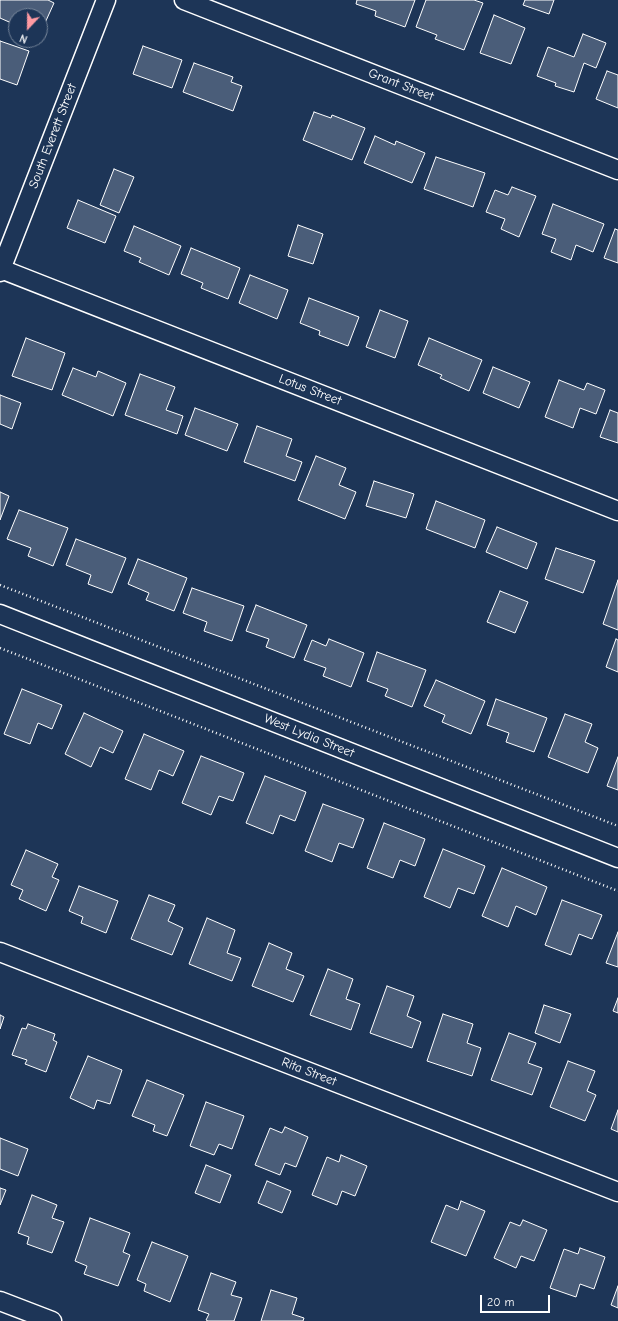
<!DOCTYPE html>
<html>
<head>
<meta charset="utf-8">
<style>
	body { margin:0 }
	#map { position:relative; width:618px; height:1321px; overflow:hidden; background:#1d3557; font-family:"Comic Neue",sans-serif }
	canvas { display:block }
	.north { position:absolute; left:8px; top:8px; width:40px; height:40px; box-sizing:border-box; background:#1d3557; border:1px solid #77869a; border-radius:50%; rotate:202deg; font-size:11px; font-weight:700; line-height:16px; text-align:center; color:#fff }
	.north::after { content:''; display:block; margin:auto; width:14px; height:18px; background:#ff9aa2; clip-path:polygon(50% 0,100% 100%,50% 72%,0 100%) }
	.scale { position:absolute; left:480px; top:1295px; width:70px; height:18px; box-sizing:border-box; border:2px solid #fff; border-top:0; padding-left:5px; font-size:12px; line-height:14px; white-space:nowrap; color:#fff; -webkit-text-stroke:3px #1d3557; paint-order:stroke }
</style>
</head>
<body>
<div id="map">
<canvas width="618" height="1321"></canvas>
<div class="north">N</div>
<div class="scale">20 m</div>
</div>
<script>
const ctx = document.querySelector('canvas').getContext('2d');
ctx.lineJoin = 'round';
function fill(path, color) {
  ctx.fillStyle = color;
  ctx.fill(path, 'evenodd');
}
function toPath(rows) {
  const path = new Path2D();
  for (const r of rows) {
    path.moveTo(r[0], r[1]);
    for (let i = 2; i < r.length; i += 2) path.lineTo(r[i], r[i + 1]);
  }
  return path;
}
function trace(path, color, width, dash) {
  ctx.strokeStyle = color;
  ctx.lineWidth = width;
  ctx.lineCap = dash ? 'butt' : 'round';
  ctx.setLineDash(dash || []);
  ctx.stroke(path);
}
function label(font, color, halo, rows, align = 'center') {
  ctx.font = font + ' "Comic Neue",sans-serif';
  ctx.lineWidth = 3;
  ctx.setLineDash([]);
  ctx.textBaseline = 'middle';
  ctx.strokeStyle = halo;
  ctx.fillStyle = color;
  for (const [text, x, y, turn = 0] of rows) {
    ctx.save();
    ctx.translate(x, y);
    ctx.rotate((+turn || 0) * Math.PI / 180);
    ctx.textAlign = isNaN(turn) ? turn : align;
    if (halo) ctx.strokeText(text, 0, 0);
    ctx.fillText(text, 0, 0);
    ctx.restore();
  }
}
const building = toPath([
	[0,0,48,0,54,3,40,34,40,16,16,16,16,25,0,18,0,0],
	[357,0,415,0,405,27,375,16,376,11,356,4,357,0],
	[426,0,474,0,483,3,464,50,435,39,437,35,416,27,426,0],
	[525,0,554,0,549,14,523,5,525,0],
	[494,15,525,28,511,64,480,53,494,15],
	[583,34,606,43,596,68,584,63,574,92,555,86,556,83,537,76,548,47,574,57,583,34],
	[0,41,29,51,17,85,0,79,0,41],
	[143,46,182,60,172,88,133,74,143,46],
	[194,63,233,77,231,82,242,86,233,111,183,92,194,63],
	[607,71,618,75,618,108,596,99,607,71],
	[314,112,331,118,332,115,365,128,352,160,303,140,314,112],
	[375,136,395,145,396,141,425,153,412,183,364,163,375,136],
	[436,157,485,173,473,207,424,189,436,157],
	[114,169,134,177,119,213,100,205,114,169],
	[512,187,536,196,519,237,501,229,505,219,486,212,495,190,508,195,512,187],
	[78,200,116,216,105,243,67,228,78,200],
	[553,204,604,224,593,252,576,245,571,260,551,252,556,239,542,234,553,204],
	[298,225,323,234,313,264,288,256,298,225],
	[134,226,181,246,169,275,139,262,141,258,124,251,134,226],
	[615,229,618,230,618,263,604,258,615,229],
	[191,248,240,268,228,299,201,288,203,283,181,274,191,248],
	[250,275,288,290,277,319,239,303,250,275],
	[309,298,359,317,348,346,319,335,320,331,300,323,309,298],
	[380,310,408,321,395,358,366,347,380,310],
	[26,338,65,353,52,390,12,376,26,338],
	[429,338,482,360,469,391,440,378,442,375,418,365,429,338],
	[493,367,530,382,519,408,483,393,493,367],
	[73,368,96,377,98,371,126,383,113,416,62,395,73,368],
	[140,374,175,387,166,410,183,416,177,434,125,415,140,374],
	[559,380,584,390,587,383,605,390,596,414,580,408,573,428,545,417,559,380],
	[0,395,21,403,12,429,0,424,0,395],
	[195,408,238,424,227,451,185,435,195,408],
	[610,410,618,413,618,443,600,437,610,410],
	[257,426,292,439,286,456,302,462,295,481,244,462,257,426],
	[316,456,346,468,339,485,356,492,345,519,298,500,316,456],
	[374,481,414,494,406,518,366,506,374,481],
	[0,492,9,496,0,520,0,492],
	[436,501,485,520,475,548,426,529,436,501],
	[19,510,68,528,53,566,28,556,31,548,7,539,19,510],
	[497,527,537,543,527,569,486,552,497,527],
	[76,539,126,558,112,593,88,584,91,575,66,565,76,539],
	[556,548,595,561,583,593,545,579,556,548],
	[138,559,187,578,174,611,146,600,149,593,128,584,138,559],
	[618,580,618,630,603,624,618,580],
	[192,588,244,606,232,641,204,631,207,622,183,613,192,588],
	[500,591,528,602,515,633,487,622,500,591],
	[256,605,307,625,294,658,266,647,269,639,246,631,256,605],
	[329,639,364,653,351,687,323,676,326,668,304,660,312,640,326,646,329,639],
	[616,639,618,640,618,672,606,667,616,639],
	[377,652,426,670,412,707,385,696,388,689,367,681,377,652],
	[436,680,485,701,471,734,442,722,445,715,424,706,436,680],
	[22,689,62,705,52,729,38,723,30,744,4,734,22,689],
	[496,699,547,718,534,752,506,742,509,733,487,725,496,699],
	[84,713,123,731,113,753,100,747,91,767,65,754,84,713],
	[565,714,592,724,585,742,598,748,588,773,548,757,565,714],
	[144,734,184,751,173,776,159,770,151,790,125,779,144,734],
	[201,756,244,773,233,801,219,796,211,815,182,803,201,756],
	[618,757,618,790,607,786,618,757],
	[265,776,306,792,295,821,280,815,273,834,246,823,265,776],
	[323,804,364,819,353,848,339,843,332,862,305,851,323,804],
	[384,823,425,839,415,866,400,860,393,878,367,868,384,823],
	[443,849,485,866,474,894,458,888,450,908,424,897,443,849],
	[26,850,58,864,52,877,59,880,46,911,19,899,23,890,11,885,26,850],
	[502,868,547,887,536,915,516,906,508,927,482,916,502,868],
	[79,886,118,901,106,933,81,923,83,917,69,911,79,886],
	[149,895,175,905,168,921,183,928,172,955,131,939,149,895],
	[562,900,602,915,592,939,579,934,571,955,545,945,562,900],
	[207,918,235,930,227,953,241,958,232,981,189,964,207,918],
	[618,932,618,967,606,963,618,932],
	[269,943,292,953,286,969,304,976,293,1002,252,986,269,943],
	[328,969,353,979,346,999,360,1004,351,1030,310,1015,328,969],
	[387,986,414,996,407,1016,421,1022,412,1048,370,1033,387,986],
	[618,998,618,1013,613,1011,618,998],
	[544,1005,571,1014,560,1043,535,1033,544,1005],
	[443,1014,473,1024,467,1043,481,1048,472,1076,427,1061,443,1014],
	[0,1015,4,1017,0,1029,0,1015],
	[28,1024,55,1034,53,1040,57,1042,46,1072,25,1064,27,1060,12,1055,22,1028,26,1029,28,1024],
	[509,1033,536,1043,528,1063,542,1068,532,1095,491,1080,509,1033],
	[88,1056,122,1070,110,1104,97,1100,94,1109,70,1098,88,1056],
	[568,1061,595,1071,587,1091,596,1095,585,1121,550,1107,568,1061],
	[147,1080,184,1095,167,1136,153,1131,155,1125,132,1116,147,1080],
	[206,1102,244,1116,232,1149,219,1144,214,1155,190,1146,206,1102],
	[618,1110,618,1132,611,1129,618,1110],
	[285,1127,308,1137,296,1167,285,1163,280,1175,255,1165,270,1128,282,1133,285,1127],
	[0,1138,28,1149,18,1176,0,1169,0,1138],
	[341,1155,367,1166,355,1196,342,1191,337,1205,312,1195,327,1157,339,1162,341,1155],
	[206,1165,231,1175,220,1203,195,1193,206,1165],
	[267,1181,291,1191,282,1213,258,1203,267,1181],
	[0,1188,6,1190,0,1205,0,1188],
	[32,1195,57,1205,52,1218,64,1222,52,1253,27,1244,29,1237,18,1233,32,1195],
	[461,1201,485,1211,466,1256,431,1242,446,1205,458,1210,461,1201],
	[90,1218,130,1233,123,1252,130,1255,118,1286,84,1274,87,1266,75,1261,90,1218],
	[523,1220,547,1230,534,1261,521,1256,516,1268,494,1258,510,1222,520,1226,523,1220],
	[152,1242,188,1256,170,1302,144,1291,146,1284,137,1280,152,1242],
	[580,1248,605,1257,594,1289,580,1284,576,1297,550,1288,564,1249,578,1254,580,1248],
	[211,1273,236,1282,231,1295,242,1298,234,1321,208,1321,206,1320,209,1314,198,1310,211,1273],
	[618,1286,618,1308,611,1305,618,1286],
	[271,1290,297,1298,292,1314,304,1318,303,1321,261,1321,271,1290]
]);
fill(building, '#4a5d79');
trace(building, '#fff', 1);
const minor = toPath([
	[184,0,618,170],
	[1,269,618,511],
	[0,272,106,0],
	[0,614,618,858],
	[0,952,618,1192],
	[0,1301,52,1321]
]);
trace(minor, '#fff', 21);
trace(toPath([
	[0,585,618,826],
	[0,648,618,891]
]), '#fff', 2.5, [1, 3]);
trace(minor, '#1d3557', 18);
label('13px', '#fff', '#1d3557', [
	["Grant Street",401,85,21],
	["South Everett Street",53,136,-69],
	["Lotus Street",310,390,21],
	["West Lydia Street",309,736,22],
	["Rita Street",309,1072,21]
]);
</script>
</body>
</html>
